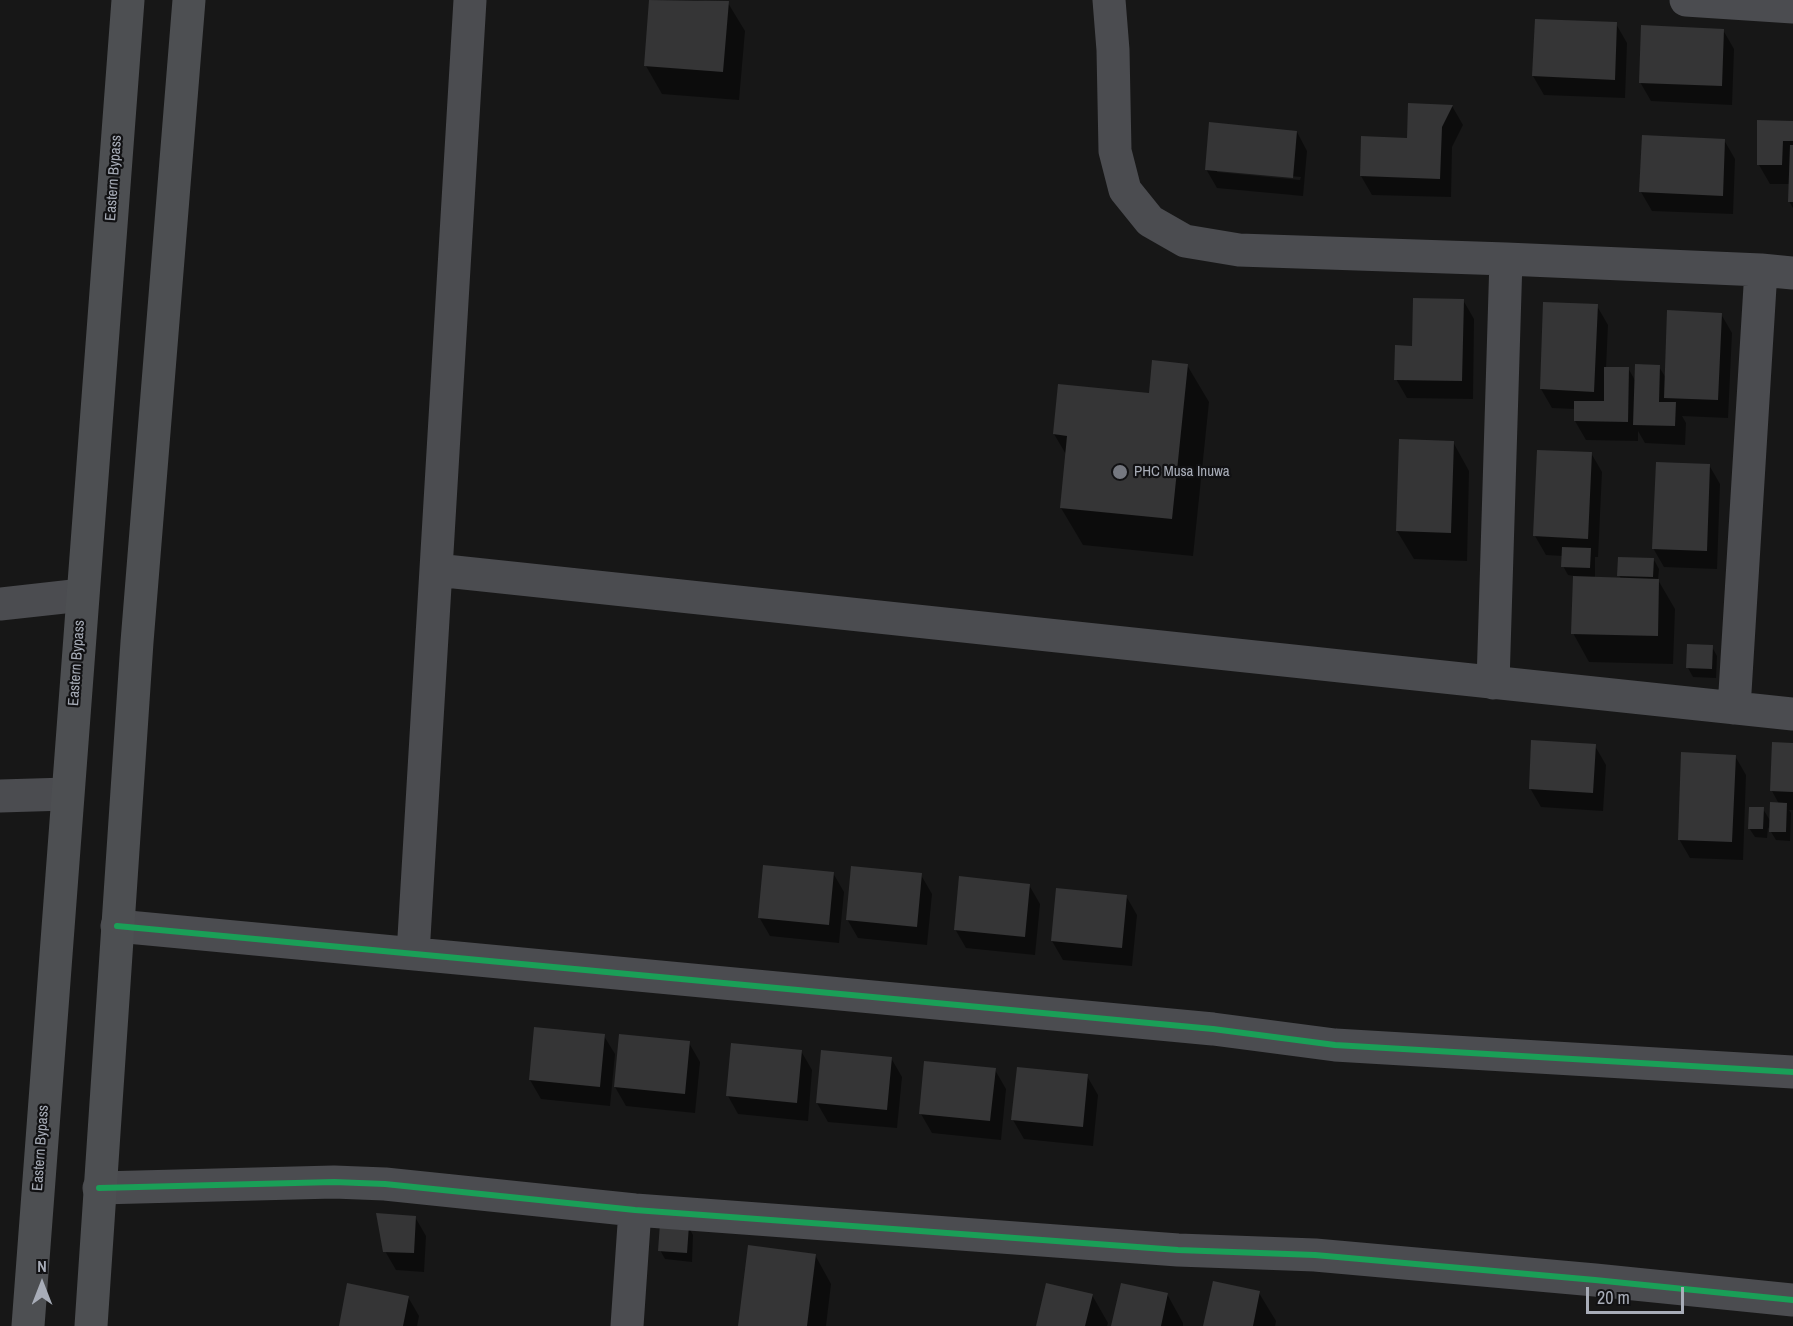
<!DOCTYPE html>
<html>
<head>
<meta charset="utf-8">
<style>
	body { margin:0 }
	#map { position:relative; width:1793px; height:1326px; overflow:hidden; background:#171717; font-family:"Archivo Narrow",sans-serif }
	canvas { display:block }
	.north { position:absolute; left:12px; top:1254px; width:60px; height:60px; -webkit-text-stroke:4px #111113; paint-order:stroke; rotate:0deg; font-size:16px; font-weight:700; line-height:24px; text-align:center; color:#a8adb8 }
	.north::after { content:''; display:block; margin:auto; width:21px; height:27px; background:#a8adb8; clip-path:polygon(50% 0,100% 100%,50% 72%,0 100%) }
	.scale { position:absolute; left:1586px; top:1287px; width:98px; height:27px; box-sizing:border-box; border:3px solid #a8adb8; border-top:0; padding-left:8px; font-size:18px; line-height:21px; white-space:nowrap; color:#a8adb8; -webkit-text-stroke:4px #111113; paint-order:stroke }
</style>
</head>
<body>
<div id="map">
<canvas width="1793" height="1326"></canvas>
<div class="north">N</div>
<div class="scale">20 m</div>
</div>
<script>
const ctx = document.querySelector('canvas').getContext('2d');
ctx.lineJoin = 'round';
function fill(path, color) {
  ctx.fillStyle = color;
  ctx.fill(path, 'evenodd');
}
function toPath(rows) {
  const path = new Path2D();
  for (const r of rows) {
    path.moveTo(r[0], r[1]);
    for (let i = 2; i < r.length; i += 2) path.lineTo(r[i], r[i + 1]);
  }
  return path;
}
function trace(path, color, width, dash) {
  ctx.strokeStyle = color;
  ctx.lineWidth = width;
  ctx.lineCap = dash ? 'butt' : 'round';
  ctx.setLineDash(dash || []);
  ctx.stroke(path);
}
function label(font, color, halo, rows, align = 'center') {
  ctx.font = font + ' "Archivo Narrow",sans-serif';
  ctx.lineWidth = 4.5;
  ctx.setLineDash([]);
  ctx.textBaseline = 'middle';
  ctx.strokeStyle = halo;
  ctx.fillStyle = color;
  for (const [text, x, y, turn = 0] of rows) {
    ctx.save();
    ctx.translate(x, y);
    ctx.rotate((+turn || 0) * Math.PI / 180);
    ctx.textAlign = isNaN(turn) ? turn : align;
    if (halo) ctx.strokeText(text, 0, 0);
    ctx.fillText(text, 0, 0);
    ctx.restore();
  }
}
fill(toPath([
	[651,0,695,0,728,3,745,31,739,100,662,94,646,66],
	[1616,24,1627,43,1625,98,1544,95,1533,76],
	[1723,30,1734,49,1732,105,1651,101,1640,82],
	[1452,106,1463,125,1452,147,1451,197,1372,195,1361,176],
	[1793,122,1793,208,1789,201,1790,184,1770,184,1759,165],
	[1297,132,1307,151,1303,196,1217,188,1206,169],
	[1217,169,1301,177,1300,180,1217,172],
	[1724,140,1735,159,1733,214,1652,211,1641,192],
	[1463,300,1474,319,1473,399,1407,398,1396,379],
	[1597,306,1608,325,1606,368,1628,368,1636,382,1659,367,1666,378,1721,314,1732,333,1728,418,1682,416,1686,423,1685,445,1645,443,1638,431,1638,441,1586,440,1575,421,1575,409,1552,408,1541,389],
	[1187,365,1209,402,1193,556,1083,545,1061,508,1067,456,1054,434,1150,395],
	[1453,442,1469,471,1467,561,1414,559,1397,531],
	[1591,453,1602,472,1598,557,1595,557,1595,579,1621,579,1619,575,1654,560,1659,569,1658,580,1675,609,1673,664,1589,662,1573,633,1574,576,1568,575,1563,566,1563,556,1546,555,1535,536],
	[1709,465,1720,484,1717,569,1664,567,1653,548],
	[1712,647,1717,656,1716,678,1693,677,1688,668],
	[1793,744,1793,810,1789,810,1791,813,1790,841,1776,840,1768,827,1767,838,1755,837,1749,828,1763,809,1771,822,1779,804,1772,791],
	[1595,746,1606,765,1603,811,1541,807,1530,788],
	[1735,756,1746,775,1743,860,1690,858,1679,839],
	[833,873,844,892,839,943,770,936,759,917],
	[921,875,932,894,927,945,858,938,847,919],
	[1029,885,1040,904,1035,955,966,948,955,929],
	[1126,896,1137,915,1132,966,1063,960,1052,941],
	[604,1036,615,1054,610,1106,541,1099,530,1080],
	[689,1043,700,1062,695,1113,626,1106,615,1087],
	[801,1051,812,1070,808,1121,738,1114,728,1096],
	[891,1058,902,1077,897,1128,828,1122,817,1103],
	[995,1070,1006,1089,1001,1140,932,1133,921,1114],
	[1087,1076,1098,1095,1093,1146,1024,1139,1013,1120],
	[415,1217,426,1236,424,1272,396,1270,385,1251],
	[688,1226,693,1235,692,1262,665,1259,660,1250],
	[815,1255,831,1284,826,1326,740,1326],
	[1259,1293,1276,1321,1275,1326,1205,1326],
	[1167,1294,1183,1323,1183,1326,1113,1326],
	[1092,1295,1108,1323,1107,1326,1038,1326],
	[408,1297,419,1316,417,1326,341,1326]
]), '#0007');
fill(toPath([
	[649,0,729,1,723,72,644,66],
	[1535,19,1617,22,1615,80,1532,76],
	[1641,25,1724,29,1722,86,1639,83],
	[1408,103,1453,105,1442,127,1440,179,1360,176,1361,136,1407,138],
	[1757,120,1793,121,1793,141,1783,141,1782,165,1757,165],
	[1209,122,1297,131,1293,178,1205,170],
	[1642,135,1725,139,1723,196,1639,192],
	[1790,145,1793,145,1793,202,1788,202],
	[1413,298,1464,299,1462,381,1394,380,1395,345,1412,346],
	[1543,302,1598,304,1594,392,1540,389],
	[1667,310,1722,313,1718,400,1664,398],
	[1152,360,1188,364,1172,519,1060,508,1067,436,1053,434,1058,384,1149,393],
	[1635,364,1660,365,1659,402,1676,402,1675,426,1633,425],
	[1604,367,1629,367,1628,422,1574,421,1574,401,1604,401],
	[1399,439,1454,441,1451,533,1396,531],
	[1537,450,1592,452,1588,539,1533,536],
	[1656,462,1710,464,1707,551,1652,549],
	[1562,547,1591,548,1590,568,1561,567],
	[1618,557,1654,558,1653,577,1617,576],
	[1573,576,1659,579,1658,636,1571,634],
	[1687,644,1713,645,1712,669,1686,668],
	[1531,740,1596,744,1593,793,1529,789],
	[1772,742,1793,743,1793,792,1770,791],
	[1681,752,1736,755,1732,842,1678,840],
	[1770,802,1787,803,1786,832,1769,832],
	[1749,807,1764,807,1763,829,1748,829],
	[763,865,834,872,829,925,758,918],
	[851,866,922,873,917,927,846,920],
	[959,876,1030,884,1025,937,954,930],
	[1056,888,1127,895,1122,948,1051,941],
	[534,1027,605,1034,600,1087,529,1080],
	[619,1034,690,1041,685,1094,614,1087],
	[731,1043,802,1050,797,1103,726,1096],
	[821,1050,892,1057,887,1110,816,1103],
	[924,1061,996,1068,990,1121,919,1114],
	[1017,1067,1088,1074,1083,1127,1011,1120],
	[376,1213,416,1216,414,1253,383,1252],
	[660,1223,689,1225,687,1253,658,1251],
	[748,1245,816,1254,807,1326,738,1326],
	[1213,1281,1260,1291,1253,1326,1203,1326],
	[347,1283,409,1296,403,1326,339,1326],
	[1046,1283,1093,1294,1085,1326,1036,1326],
	[1121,1283,1168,1293,1161,1326,1111,1326]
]), '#353536');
trace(toPath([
	[1109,0,1113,50,1115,151,1125,190,1150,221,1185,241,1239,250,1506,259,1761,270,1793,273],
	[1686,0,1793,7],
	[436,570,1793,714],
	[0,604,82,595],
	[1493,683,1506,259],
	[1734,708,1761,270],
	[0,796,67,794],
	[117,926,1213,1029,1335,1045,1793,1072],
	[413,954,470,0],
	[99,1188,334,1182,385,1184,635,1210,1178,1250,1315,1255,1595,1280,1793,1300],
	[627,1326,635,1210]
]), '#4b4c50', 33);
trace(toPath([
	[28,1326,128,0],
	[91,1326,137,642,189,0]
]), '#4d4f52', 33);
trace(toPath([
	[117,926,1213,1029,1335,1045,1793,1072],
	[99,1188,334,1182,385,1184,635,1210,1178,1250,1315,1255,1595,1280,1793,1300]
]), '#1a9f57', 6);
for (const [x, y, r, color] of [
	[1120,472,8,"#757880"]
]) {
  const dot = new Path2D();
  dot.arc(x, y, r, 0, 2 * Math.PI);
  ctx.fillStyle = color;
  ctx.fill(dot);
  trace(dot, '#111113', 2);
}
label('15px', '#a8adb8', '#111113', [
	["Eastern Bypass",114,178,-86],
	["Eastern Bypass",77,663,-86],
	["Eastern Bypass",41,1148,-86]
]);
label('15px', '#a8adb8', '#111113', [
	["PHC Musa Inuwa",1134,472]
], 'left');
</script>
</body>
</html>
